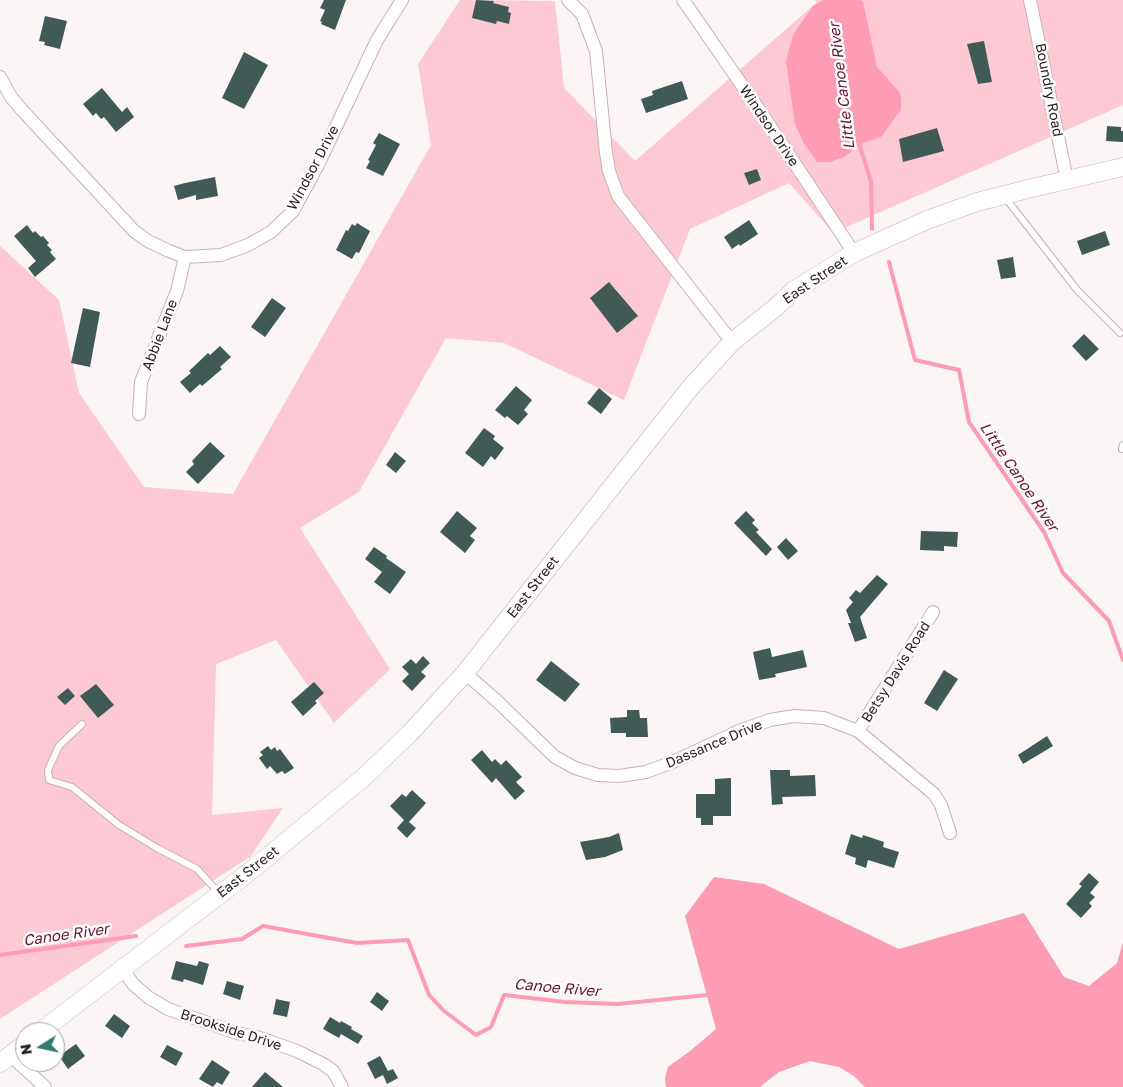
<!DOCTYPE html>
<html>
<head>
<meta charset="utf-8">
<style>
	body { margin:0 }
	#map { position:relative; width:1123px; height:1087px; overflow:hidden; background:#fbf5f6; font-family:"Golos Text",sans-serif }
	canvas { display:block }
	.north { position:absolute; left:15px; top:1022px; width:50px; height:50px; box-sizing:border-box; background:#fff; border:1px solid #a9a5a6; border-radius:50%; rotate:260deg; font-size:14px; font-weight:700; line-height:20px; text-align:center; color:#281e20 }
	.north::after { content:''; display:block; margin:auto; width:18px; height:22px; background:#337970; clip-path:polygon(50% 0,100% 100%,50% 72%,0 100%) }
</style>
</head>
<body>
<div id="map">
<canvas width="1123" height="1087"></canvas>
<div class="north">N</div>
</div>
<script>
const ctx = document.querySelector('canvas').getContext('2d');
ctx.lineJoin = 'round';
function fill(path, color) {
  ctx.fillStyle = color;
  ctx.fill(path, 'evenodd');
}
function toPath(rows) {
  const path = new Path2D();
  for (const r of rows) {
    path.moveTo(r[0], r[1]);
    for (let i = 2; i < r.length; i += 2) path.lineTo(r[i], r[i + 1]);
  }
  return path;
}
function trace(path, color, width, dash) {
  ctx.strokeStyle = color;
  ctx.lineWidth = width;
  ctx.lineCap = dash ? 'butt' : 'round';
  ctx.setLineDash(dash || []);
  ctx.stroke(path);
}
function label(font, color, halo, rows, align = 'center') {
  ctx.font = font + ' "Golos Text",sans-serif';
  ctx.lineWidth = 5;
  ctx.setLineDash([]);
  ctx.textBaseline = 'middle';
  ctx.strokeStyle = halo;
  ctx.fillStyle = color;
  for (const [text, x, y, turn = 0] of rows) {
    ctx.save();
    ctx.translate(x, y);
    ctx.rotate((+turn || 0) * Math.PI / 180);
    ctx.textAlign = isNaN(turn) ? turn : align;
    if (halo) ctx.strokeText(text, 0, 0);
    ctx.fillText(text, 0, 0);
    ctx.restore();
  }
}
fill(toPath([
	[460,0,555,1,564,88,635,161,816,3,815,0,1123,0,1123,105,833,233,789,183,690,229,624,400,504,343,446,338,359,492,300,528,390,669,334,723,276,640,216,664,212,815,283,808,251,856,0,1019,0,246,59,300,79,393,144,487,233,494,431,145,418,64]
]), '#fdc9d4');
fill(toPath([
	[823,0,860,0,863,2,877,67,901,94,901,110,881,137,863,143,844,157,830,162,817,162,803,142,795,124,786,61,793,35,813,6],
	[714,877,764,884,899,949,1024,913,1064,977,1089,986,1117,963,1123,942,1123,1087,865,1087,854,1076,839,1067,810,1061,779,1072,760,1087,666,1087,665,1078,668,1067,690,1051,716,1029,685,916]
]), '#fe9cb4');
trace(toPath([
	[859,143,871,182,872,229],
	[889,262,915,360,959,370,969,422,1044,532,1063,573,1109,621,1123,660],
	[186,946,242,939,263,926,357,943,408,940,429,995,444,1011,476,1035,491,1027,504,995,565,1002,618,1004,707,995],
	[0,955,136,936]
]), '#fe9cb4', 4);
fill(toPath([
	[324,0,346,0,335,30,321,24,322,22,320,21,325,10,320,8],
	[476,0,494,1,493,3,509,7,508,12,511,13,509,24,497,21,496,24,472,18],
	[45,16,67,21,60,49,44,45,45,42,39,41],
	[984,41,992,82,978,84,967,44],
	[244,52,268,65,244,109,222,98],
	[682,81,688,99,646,113,641,99,653,95,652,91],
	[102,88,122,112,127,107,134,117,116,132,104,117,101,119,96,113,93,116,83,104],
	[1107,126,1121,127,1121,131,1123,131,1123,142,1106,141],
	[937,128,944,151,903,162,899,139],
	[379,133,400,144,383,176,366,168,370,161,368,160,376,145,373,143],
	[757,169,761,180,749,185,744,173],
	[215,177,218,196,196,200,196,195,178,200,174,186,185,183],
	[749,220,758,234,740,246,739,244,732,249,724,237],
	[357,223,370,231,359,253,356,252,352,259,336,250,346,230,348,231,352,224,355,226],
	[27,225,33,233,35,231,41,237,43,236,49,243,47,245,52,250,50,252,56,259,35,277,28,268,36,261,14,236],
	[1105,231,1110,245,1082,255,1077,241],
	[1013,257,1016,277,1001,279,997,260],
	[609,282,638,316,617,333,590,298],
	[272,298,286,308,265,337,251,327],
	[83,308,100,312,90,367,71,363],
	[1084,334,1099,349,1086,361,1072,346],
	[220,346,231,357,220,367,222,369,202,386,200,384,190,393,180,382,191,373,189,371,208,353,210,355],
	[516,386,532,400,524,410,528,414,518,425,507,416,505,418,495,410],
	[599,388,612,399,601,414,587,403],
	[484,428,495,436,493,439,504,448,495,460,491,456,483,467,465,453],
	[210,442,225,456,198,484,186,472,194,464,192,461],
	[395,452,406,461,396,473,386,465],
	[457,511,477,528,470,536,475,540,465,553,440,532],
	[746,511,755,520,752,523,759,530,756,532,772,549,766,556,734,523],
	[921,531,958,532,957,547,944,546,944,551,920,550],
	[786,538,798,551,788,560,777,547],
	[374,547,387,556,386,558,406,572,390,594,374,582,382,572,365,559],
	[877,575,888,584,860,617,867,638,855,642,848,623,851,623,846,610,853,602,849,598,856,590,860,593],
	[770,648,772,657,803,650,807,667,775,674,776,677,759,680,753,652],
	[423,656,430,663,421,672,426,676,412,691,402,681,409,674,402,667,411,659,416,664],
	[551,661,580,684,565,702,536,680],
	[944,670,958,679,937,711,924,703],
	[314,682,324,693,315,701,317,703,303,716,291,702],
	[96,684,114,705,98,718,80,696],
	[68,688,75,696,65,705,57,697],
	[627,710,639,710,640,718,647,718,648,737,626,737,626,733,611,733,610,718,627,717],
	[1047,736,1053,746,1023,764,1018,755],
	[268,746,271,750,275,747,277,751,280,749,294,768,285,774,282,771,277,774,270,766,267,769,259,758,263,755,260,752],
	[482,750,492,762,495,759,501,765,506,760,522,777,516,782,525,791,515,800,496,778,492,783,471,760],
	[770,770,790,770,790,776,815,775,816,796,782,797,783,804,772,805],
	[731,778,731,816,713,816,713,825,701,825,701,818,696,818,696,794,715,794,715,779],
	[412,790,426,803,409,822,416,828,407,838,397,828,404,820,390,806,402,794,406,797],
	[619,833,623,850,605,857,586,860,580,842,609,837],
	[851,834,862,838,863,835,884,842,883,847,899,852,894,868,868,860,866,868,855,864,856,858,845,854],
	[1089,873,1099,882,1090,893,1095,897,1089,903,1092,906,1081,918,1066,904,1082,886,1079,884],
	[176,961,197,966,199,961,209,964,203,985,184,979,183,982,171,979],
	[227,981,244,986,240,1000,223,994],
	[377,992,389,1001,382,1011,370,1002],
	[276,999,290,1002,287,1017,273,1014],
	[114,1014,130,1026,122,1038,105,1026],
	[330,1017,340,1023,341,1021,352,1027,351,1029,363,1036,358,1044,341,1034,339,1038,323,1029],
	[76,1044,85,1056,68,1069,59,1056],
	[167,1045,183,1053,176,1066,160,1057],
	[380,1056,388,1071,393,1069,398,1078,387,1084,383,1075,375,1079,367,1063],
	[212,1060,230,1072,222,1085,217,1082,213,1087,199,1079],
	[265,1072,283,1087,252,1087]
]), '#405b56');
const lane = toPath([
	[1004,196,1078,291,1120,333],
	[1122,449,1123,445],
	[82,724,59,746,48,770,49,780,72,787,119,825,157,848,197,869,219,893]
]);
const street = toPath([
	[568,0,582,14,596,51,606,153,609,171,618,196,732,342],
	[683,0,762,114,854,253],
	[1030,0,1067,180],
	[0,77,11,97,22,110,134,231,148,241,169,251,185,257,221,255,248,245,271,232,293,211,317,167,377,40,402,0],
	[139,414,141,382,177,291,185,257],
	[465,673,497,701,555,757,575,768,598,775,619,776,646,772,673,762,739,731,770,720,794,716,824,718,858,731,934,794,941,805,950,833],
	[858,731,933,612],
	[122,968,133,984,148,997,168,1009,237,1033,257,1037,297,1051,323,1064,333,1071,342,1087],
	[10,1055,45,1087]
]);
const secondary = toPath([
	[40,1032,249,872,363,778,410,733,465,673,690,388,732,342,775,308,793,291,854,253,927,220,977,202,1032,188,1123,167],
	[0,1063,25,1044]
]);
trace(lane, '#cbb0b5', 8);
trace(street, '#cbb0b5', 14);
trace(secondary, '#cbb0b5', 19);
trace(lane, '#fff', 6);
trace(street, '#fff', 12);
trace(secondary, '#fff', 18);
label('14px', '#281e20', '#fff', [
	["Boundry Road",1049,90,79],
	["Windsor Drive",769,126,56],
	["Windsor Drive",313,168,-62],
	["East Street",815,280,-34],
	["Abbie Lane",160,335,-69],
	["East Street",533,587,-52],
	["Betsy Davis Road",896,672,-58],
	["Dassance Drive",714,744,-23],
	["East Street",248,872,-38],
	["Brookside Drive",231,1030,18]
]);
label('italic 15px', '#6a1533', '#fff', [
	["Little Canoe River",842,86,-97],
	["Little Canoe River",1019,477,56],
	["Canoe River",66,935,-8],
	["Canoe River",557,988,5]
]);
</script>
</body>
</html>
